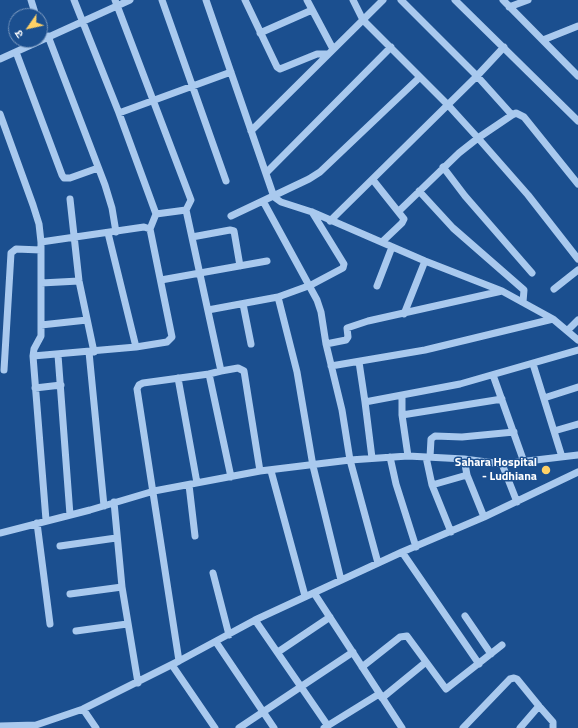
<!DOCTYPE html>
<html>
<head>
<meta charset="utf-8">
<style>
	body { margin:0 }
	#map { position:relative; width:578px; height:728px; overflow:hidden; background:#1b4f8f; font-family:"Titillium Web","Noto Sans Devanagari",sans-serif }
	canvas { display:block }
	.north { position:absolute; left:8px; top:8px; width:40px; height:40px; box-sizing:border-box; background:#1b4f8f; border:1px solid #7695bc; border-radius:50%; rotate:236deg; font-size:11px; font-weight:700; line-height:16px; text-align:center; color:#fff }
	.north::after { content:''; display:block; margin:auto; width:14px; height:18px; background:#ffd166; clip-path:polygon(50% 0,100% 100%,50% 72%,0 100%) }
</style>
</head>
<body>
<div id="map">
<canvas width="578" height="728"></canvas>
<div class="north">उ</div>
</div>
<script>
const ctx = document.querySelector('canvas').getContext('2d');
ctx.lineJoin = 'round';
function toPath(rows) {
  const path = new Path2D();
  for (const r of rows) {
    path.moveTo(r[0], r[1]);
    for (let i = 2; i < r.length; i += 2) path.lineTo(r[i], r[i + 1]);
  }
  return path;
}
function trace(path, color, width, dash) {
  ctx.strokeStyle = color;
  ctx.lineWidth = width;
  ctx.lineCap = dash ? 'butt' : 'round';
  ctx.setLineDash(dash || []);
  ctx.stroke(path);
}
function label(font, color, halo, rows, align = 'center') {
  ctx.font = font + ' "Titillium Web",sans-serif';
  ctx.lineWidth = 3;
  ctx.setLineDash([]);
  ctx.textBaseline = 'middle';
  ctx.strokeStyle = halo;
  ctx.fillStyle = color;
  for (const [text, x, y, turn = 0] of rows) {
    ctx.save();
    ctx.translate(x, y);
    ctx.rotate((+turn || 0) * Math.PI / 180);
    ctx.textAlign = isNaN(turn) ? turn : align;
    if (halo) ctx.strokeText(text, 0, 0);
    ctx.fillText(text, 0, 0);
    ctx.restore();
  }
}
trace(toPath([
	[31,0,36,16],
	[74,0,119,113,156,214,150,229],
	[115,0,191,200,186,210,156,214],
	[162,0,226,181],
	[206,0,274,197,281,202,312,212,425,261,502,291,553,319,578,340],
	[245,0,277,67,280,69,317,54,328,54],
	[307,0,333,49],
	[353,0,363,20,448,105,478,138,528,195,578,259],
	[401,0,477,76,512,115],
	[455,0,578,121],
	[503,0,578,76],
	[509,7,528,0],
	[40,29,43,39],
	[260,33,312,10],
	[48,36,105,185,112,208,116,232],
	[543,40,578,26],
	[16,52,62,175,64,178,70,178,98,168],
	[0,59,130,0],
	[119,113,231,72],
	[0,114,33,205,39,224,41,242,41,336,34,349,33,356,46,520],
	[251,131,383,0],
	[443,167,465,196,532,273],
	[266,173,391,47],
	[373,180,404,219,402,223,382,242],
	[419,191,453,228,524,290,523,302],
	[70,199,79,281,94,352],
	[263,201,317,300,321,312,326,344,342,410,350,460,378,563],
	[186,210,221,371],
	[399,211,459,153,478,138,512,115,516,113,524,117,578,184],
	[312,212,344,264,343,268,311,285,278,297,297,372,313,466,341,580],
	[231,216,309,179,320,172,420,77],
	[330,221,477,76,504,47],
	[108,233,136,347],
	[192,237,230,230,234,231,240,266],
	[161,280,267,261],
	[41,283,79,281],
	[377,286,392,247],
	[554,289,578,270],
	[243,304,251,344],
	[208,310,278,297],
	[404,314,425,261],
	[41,325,87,320],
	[568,330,578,320],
	[326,344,346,340,348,337,347,328,368,321,502,291],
	[89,352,104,506],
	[58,355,70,515],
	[33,356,136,347,167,342,172,337,150,229,144,227,41,242],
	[359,362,365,402],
	[533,364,562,457],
	[331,366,425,350,553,319],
	[4,370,11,253,16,249,41,250],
	[493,375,524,462],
	[178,378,197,483],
	[35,388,61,385],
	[402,395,402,415,408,456],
	[544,398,578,387],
	[402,415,502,399],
	[554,431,578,424],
	[390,457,396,484,416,547],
	[426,457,432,485,451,532],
	[430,457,431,439,435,436,462,437,514,432],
	[372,458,365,402,460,384,578,350],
	[464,459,467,475,484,517],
	[502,464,517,502],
	[271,471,305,596],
	[231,477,209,374,221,371,238,368,244,371,260,471],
	[189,485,195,536],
	[432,485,467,475],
	[114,502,122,587,138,683],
	[37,523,50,624],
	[0,533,90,510,154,491,260,471,350,460,408,456,464,459,502,464,578,455],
	[60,546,116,538],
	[402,552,479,664],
	[213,573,229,635],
	[314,593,402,728],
	[70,594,122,587],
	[465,616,491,654],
	[255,620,328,726],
	[76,631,127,624],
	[216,642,274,728],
	[278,652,330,617],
	[179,661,137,389,139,385,143,383,209,374],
	[172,665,215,728],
	[362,667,400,637,407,636,446,689,502,645],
	[382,698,426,662],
	[83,709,96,728],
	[0,726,36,725,83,709,179,661,255,620,402,552,484,517,578,472],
	[239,728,353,652],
	[324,728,379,694],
	[463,728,510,679,514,678,517,679,539,706],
	[520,728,539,706,553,722,553,728]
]), '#a9c9ee', 7);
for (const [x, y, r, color] of [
	[546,470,5,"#ffd166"]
]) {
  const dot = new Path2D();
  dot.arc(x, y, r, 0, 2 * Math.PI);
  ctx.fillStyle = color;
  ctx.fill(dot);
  trace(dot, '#1b4f8f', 1.5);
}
label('bold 12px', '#fff', '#1b4f8f', [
	["Sahara Hospital",537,463],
	["- Ludhiana",537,477]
], 'right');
</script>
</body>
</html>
